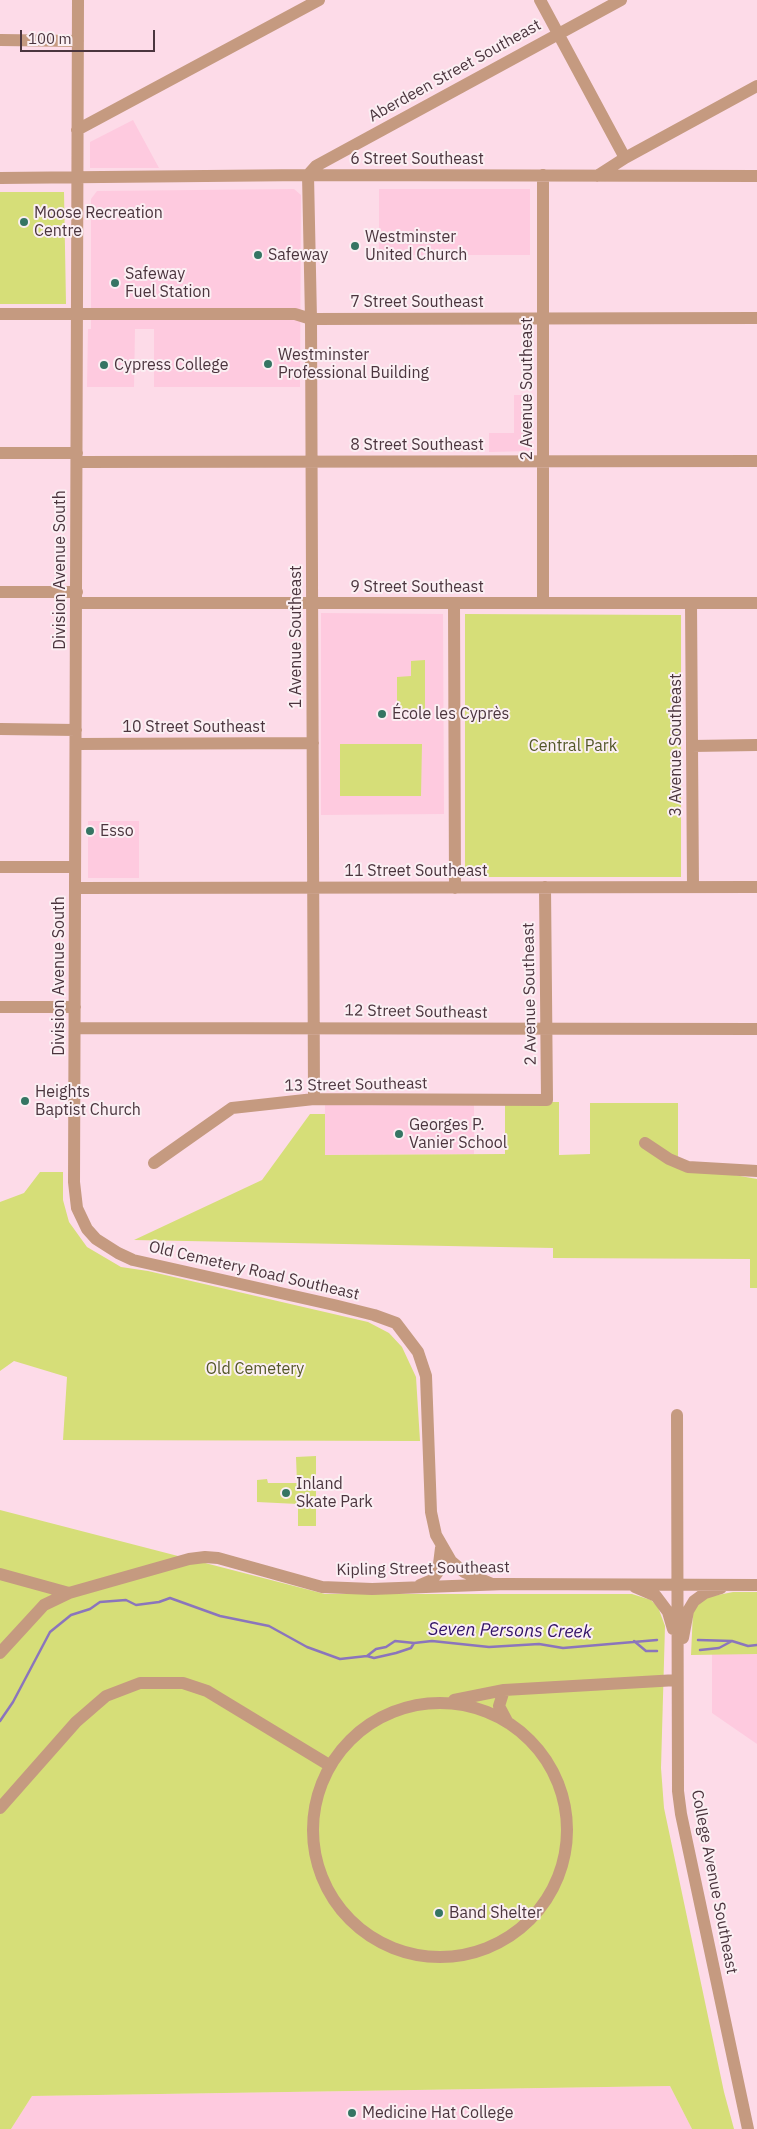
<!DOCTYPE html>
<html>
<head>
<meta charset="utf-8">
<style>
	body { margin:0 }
	#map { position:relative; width:757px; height:2129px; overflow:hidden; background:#fddbe8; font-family:"IBM Plex Sans",sans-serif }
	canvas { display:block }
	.scale { position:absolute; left:20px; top:30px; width:135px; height:22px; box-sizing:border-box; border:2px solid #4b353e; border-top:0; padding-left:6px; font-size:15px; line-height:18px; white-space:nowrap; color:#4b353e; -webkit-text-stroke:4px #fbeff3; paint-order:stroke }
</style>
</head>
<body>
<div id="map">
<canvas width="757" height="2129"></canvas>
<div class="scale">100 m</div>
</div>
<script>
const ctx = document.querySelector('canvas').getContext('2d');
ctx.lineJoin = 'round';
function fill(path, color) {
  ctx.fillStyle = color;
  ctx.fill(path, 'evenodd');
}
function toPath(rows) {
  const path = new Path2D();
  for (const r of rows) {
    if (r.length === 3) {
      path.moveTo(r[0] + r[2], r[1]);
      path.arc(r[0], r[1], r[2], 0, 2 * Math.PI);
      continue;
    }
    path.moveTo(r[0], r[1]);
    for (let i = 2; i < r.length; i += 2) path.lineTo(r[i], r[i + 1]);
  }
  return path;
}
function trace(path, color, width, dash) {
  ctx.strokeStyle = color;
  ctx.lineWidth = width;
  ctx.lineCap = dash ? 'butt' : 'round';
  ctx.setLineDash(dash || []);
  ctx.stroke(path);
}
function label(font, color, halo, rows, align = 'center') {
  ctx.font = font + ' "IBM Plex Sans",sans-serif';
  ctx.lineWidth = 4;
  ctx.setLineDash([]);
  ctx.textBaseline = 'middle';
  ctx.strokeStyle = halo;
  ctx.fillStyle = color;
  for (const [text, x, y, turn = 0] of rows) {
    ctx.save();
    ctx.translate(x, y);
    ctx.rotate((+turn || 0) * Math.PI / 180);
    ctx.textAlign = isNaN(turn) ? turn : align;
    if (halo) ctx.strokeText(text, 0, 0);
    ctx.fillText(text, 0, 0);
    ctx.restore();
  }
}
fill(toPath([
	[133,120,159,168,90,168,90,142],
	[294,189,301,195,300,387,154,387,154,329,135,329,134,387,87,387,88,329,91,329,91,199,97,191],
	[379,189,530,189,530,255,379,255],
	[514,395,530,395,530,451,489,452,489,433,514,433],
	[321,613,443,614,444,814,321,815],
	[88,821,139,821,139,878,88,878],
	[474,1103,474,1154,325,1155,325,1104],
	[712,1654,757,1654,757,1744,712,1713],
	[670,2086,692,2129,11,2129,32,2096]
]), '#fecadf');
fill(toPath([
	[0,192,64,192,66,304,0,304],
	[465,614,681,615,681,877,465,877],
	[425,660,425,709,397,709,397,677,411,676,411,661],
	[340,744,422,744,421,796,340,796],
	[505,1102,559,1102,559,1155,590,1154,590,1103,678,1103,678,1165,757,1179,757,1288,750,1288,750,1259,553,1258,553,1248,134,1240,262,1180,310,1114,325,1114,325,1155,505,1154],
	[40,1172,63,1172,63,1200,69,1222,87,1247,121,1267,148,1271,368,1322,389,1333,402,1347,416,1377,420,1441,63,1440,67,1377,14,1361,0,1371,0,1202,24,1193],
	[316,1456,316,1526,298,1526,298,1504,257,1502,257,1480,267,1479,268,1483,297,1483,296,1457],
	[0,1510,325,1594,632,1594,651,1600,658,1607,665,1626,661,1768,664,1808,724,2092,734,2129,692,2129,670,2086,32,2096,11,2129,0,2129],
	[733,1592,757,1592,757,1654,691,1655,693,1611,699,1602,708,1597]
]), '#d6de78');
trace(toPath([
	[698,1640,732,1641,748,1646,757,1645],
	[634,1641,646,1651,657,1651],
	[700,1650,719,1648,732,1641],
	[367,1656,374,1658,396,1653,411,1648,414,1643],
	[0,1721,13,1702,50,1632,71,1615,90,1609,100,1602,126,1600,136,1605,159,1602,170,1598,220,1616,269,1626,307,1647,340,1659,367,1656,376,1649,386,1647,395,1641,414,1643,432,1641,489,1647,539,1644,563,1648,657,1640]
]), '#8b75bc', 2.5);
trace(toPath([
	[78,0,74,1182,77,1208,87,1229,96,1239,118,1253,133,1260,334,1305,374,1315,396,1323,418,1352,426,1376,431,1512,436,1535,451,1561,464,1572,492,1584,506,1584],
	[540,0,625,158],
	[0,40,78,41],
	[77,130,319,0],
	[543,175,543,603],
	[597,176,625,158,757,86],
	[0,178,308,175,757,176],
	[0,314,295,314,311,319,757,318],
	[0,453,77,453],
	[77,462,757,461],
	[0,592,77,592],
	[77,603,757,603],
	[691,603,693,887],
	[454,604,455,888],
	[0,729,76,730],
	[76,744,313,743],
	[692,746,757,745],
	[0,867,75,867],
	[75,888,757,887],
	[0,1007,75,1007],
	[75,1028,757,1029],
	[314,1099,311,319,308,175,316,166,621,0],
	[645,1143,669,1159,688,1167,757,1171],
	[154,1163,232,1108,314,1099,547,1100,545,887],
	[677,1415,678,1791,681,1814,748,2129],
	[0,1574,69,1593],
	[420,1585,432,1580,438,1572,441,1548],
	[635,1587,656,1596,668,1612,673,1629],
	[683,1638,688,1611,694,1601,705,1593,721,1588],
	[0,1653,44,1605,69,1593,189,1559,205,1557,218,1558,322,1587,372,1589,506,1584,757,1585],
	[504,1690,499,1706,508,1723],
	[454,1700,504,1690,677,1680],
	[440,1830,127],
	[0,1808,76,1722,106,1696,140,1683,183,1683,207,1691,329,1765]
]), '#c59a80', 12);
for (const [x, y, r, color] of [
	[24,222,5,"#357563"],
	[355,246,5,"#357563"],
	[258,255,5,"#357563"],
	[115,283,5,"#357563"],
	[268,364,5,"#357563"],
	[104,365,5,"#357563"],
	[382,714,5,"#357563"],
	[90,831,5,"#357563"],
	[25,1101,5,"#357563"],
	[399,1134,5,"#357563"],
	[286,1493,5,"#357563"],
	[439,1913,5,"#357563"],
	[352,2113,5,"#357563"]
]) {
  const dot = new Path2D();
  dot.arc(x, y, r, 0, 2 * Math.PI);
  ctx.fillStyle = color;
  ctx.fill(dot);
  trace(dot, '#fbeff3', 2);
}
label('16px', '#4b353e', '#fbeff3', [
	["Aberdeen Street Southeast",455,71,-29],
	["6 Street Southeast",417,159],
	["7 Street Southeast",417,302],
	["2 Avenue Southeast",527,389,-90],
	["8 Street Southeast",417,445],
	["Division Avenue South",60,570,-90],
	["9 Street Southeast",417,587],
	["1 Avenue Southeast",296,637,-90],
	["10 Street Southeast",194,727],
	["3 Avenue Southeast",676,745,-90],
	["11 Street Southeast",416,871],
	["Division Avenue South",59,976,-90],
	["2 Avenue Southeast",530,994,-91],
	["12 Street Southeast",416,1012,1],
	["13 Street Southeast",356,1085,-1],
	["Old Cemetery Road Southeast",254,1271,13],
	["Kipling Street Southeast",423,1569,-1],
	["College Avenue Southeast",714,1882,79]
]);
label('16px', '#4b353e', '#fbeff3', [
	["Moose Recreation",34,213],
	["Centre",34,231],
	["Westminster",365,237],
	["United Church",365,255],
	["Safeway",268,255],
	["Safeway",125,274],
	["Fuel Station",125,292],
	["Westminster",278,355],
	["Professional Building",278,373],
	["Cypress College",114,365],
	["École les Cyprès",392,714],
	["Esso",100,831],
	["Heights",35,1092],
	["Baptist Church",35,1110],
	["Georges P.",409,1125],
	["Vanier School",409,1143],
	["Inland",296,1484],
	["Skate Park",296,1502],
	["Band Shelter",449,1913],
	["Medicine Hat College",362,2113]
], 'left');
label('16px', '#535728', '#fbeff3', [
	["Central Park",573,746],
	["Old Cemetery",255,1369]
]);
label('italic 18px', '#311167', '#fbeff3', [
	["Seven Persons Creek",510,1631,1]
]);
</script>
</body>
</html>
